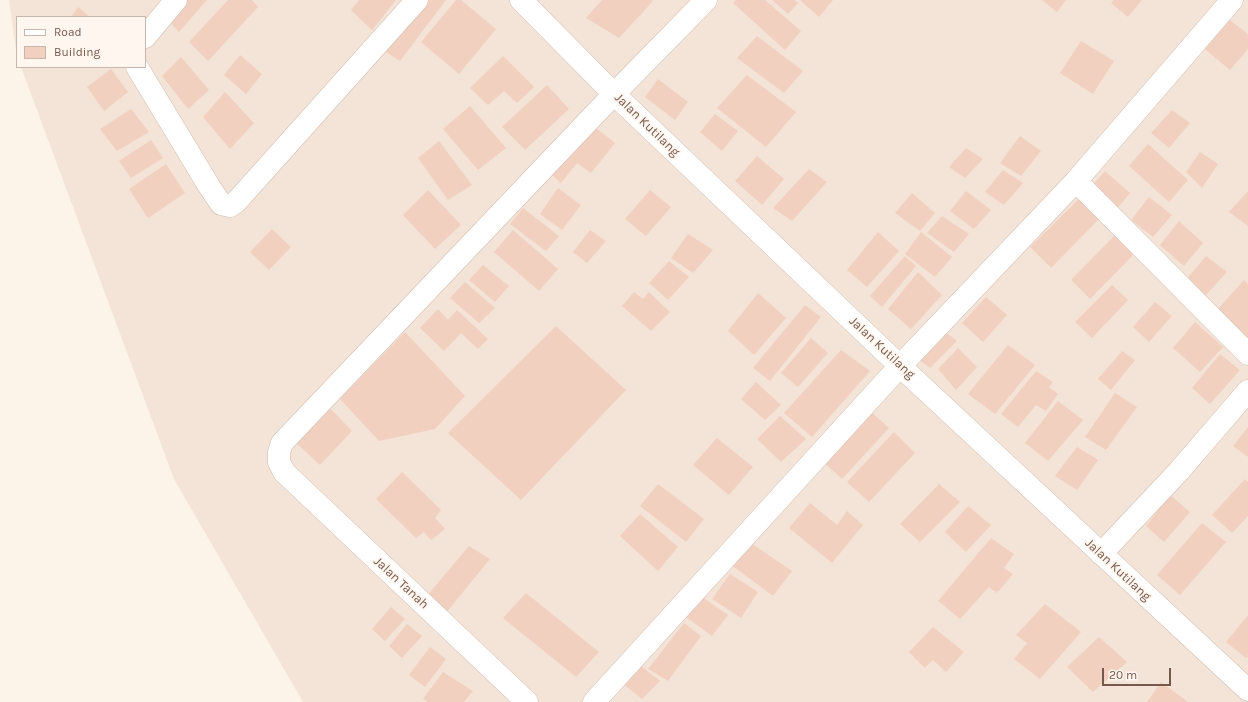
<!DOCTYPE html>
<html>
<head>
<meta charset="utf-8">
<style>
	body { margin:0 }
	#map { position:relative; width:1248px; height:702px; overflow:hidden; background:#fcf3e9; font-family:Karla,sans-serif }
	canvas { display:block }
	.legend { position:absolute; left:16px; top:16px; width:130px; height:52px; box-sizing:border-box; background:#fff7ef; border:1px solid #c9b7ae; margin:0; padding:5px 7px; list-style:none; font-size:12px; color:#77584c }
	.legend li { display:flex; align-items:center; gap:8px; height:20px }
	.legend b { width:20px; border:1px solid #c9b7ae }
	.scale { position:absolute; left:1102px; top:668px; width:69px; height:18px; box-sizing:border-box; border:2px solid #77584c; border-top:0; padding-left:5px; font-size:12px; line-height:14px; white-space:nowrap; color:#77584c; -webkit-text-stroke:3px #fff7ef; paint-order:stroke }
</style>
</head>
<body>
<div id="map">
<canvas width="1248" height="702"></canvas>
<ul class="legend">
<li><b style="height:5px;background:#fff"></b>Road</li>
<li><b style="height:11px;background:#f1d0c0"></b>Building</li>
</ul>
<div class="scale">20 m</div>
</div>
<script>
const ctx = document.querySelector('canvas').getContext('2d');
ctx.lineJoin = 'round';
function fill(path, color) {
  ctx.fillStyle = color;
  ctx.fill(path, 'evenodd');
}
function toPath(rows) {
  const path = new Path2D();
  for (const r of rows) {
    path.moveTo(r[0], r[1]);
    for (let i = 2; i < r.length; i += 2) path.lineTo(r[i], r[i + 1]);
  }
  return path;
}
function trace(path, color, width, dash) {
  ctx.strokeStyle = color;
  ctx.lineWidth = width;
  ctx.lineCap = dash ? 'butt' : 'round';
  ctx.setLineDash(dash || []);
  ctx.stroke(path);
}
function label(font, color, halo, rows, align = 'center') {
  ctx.font = font + ' Karla,sans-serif';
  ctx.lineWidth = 3.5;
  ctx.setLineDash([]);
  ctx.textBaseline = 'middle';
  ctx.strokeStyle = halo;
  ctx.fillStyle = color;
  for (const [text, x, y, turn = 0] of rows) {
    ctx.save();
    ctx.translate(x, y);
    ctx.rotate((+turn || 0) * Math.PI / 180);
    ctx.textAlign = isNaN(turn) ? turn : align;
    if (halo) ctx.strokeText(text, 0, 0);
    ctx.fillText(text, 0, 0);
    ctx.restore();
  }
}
fill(toPath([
	[9,0,1248,0,1248,702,303,702,174,479,21,67,145,67,145,17,17,17,17,57]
]), '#f4e4d7');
fill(toPath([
	[186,0,207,0,179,32,168,20],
	[228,0,252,0,258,7,208,61,189,42],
	[359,0,396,0,372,30,351,10],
	[427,0,446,0,400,61,386,52],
	[456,0,461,0,496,29,459,74,421,42],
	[602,0,651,0,653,1,619,38,586,18],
	[736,0,765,0,801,31,785,50,733,3],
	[772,0,794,0,798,3,788,14],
	[800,0,833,0,819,17],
	[1042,0,1066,0,1057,12],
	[1114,0,1142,0,1128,17,1111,3],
	[78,7,90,17,71,17],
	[1227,18,1248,34,1248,49,1230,70,1201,46],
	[757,36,803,71,784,93,737,58],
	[1081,41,1114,61,1093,94,1060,73],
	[240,55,262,74,246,94,224,75],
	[503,56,534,87,517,103,504,91,488,105,470,88],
	[181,57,209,90,188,109,162,76],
	[111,69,128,92,104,111,87,87],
	[747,75,796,112,766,147,717,108],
	[658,79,688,102,675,120,645,97],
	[547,85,569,109,525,150,502,127],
	[225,92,254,123,230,149,203,117],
	[470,106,506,148,478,170,443,129],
	[131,109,149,132,117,151,100,129],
	[1172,110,1190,123,1169,148,1151,133],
	[715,114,738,131,722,151,700,132],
	[590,123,615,143,591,173,577,163,561,183,550,173],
	[1020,136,1041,151,1021,176,1000,163],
	[151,140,163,158,131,178,119,161],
	[439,141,472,185,448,200,418,158],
	[1148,144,1188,180,1169,202,1129,166],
	[966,148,983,159,965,178,949,167],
	[1200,152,1218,164,1202,188,1186,172],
	[757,156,784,179,762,205,735,181],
	[166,164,185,193,148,218,129,189],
	[809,169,827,182,792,221,773,208],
	[1003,170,1023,183,1004,205,985,192],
	[1105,171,1130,193,1116,210,1090,188],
	[558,188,581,205,562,230,540,214],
	[428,190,461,225,435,249,403,215],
	[650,190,671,207,646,236,625,219],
	[966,191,991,210,974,229,950,211],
	[1248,191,1248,226,1229,212],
	[912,193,935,213,920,231,895,213],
	[1149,197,1172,215,1153,237,1131,220],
	[1080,198,1101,217,1051,268,1030,247],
	[523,208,559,236,546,251,510,224],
	[942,216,969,234,954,252,927,233],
	[1179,221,1203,243,1184,266,1160,245],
	[272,229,291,247,269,270,250,252],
	[513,230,558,269,539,291,494,252],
	[590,230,606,241,587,263,573,252],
	[878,232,899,251,867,287,847,270],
	[921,232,952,257,935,277,905,254],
	[1117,233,1137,251,1090,299,1071,280],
	[688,234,713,250,693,273,671,258],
	[905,256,916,266,882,307,870,296],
	[1206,256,1227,272,1206,295,1186,280],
	[669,261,689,277,668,300,649,283],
	[483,265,509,286,495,302,469,280],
	[918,272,942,295,911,329,888,309],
	[1244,280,1248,284,1248,340,1217,310],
	[465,282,495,308,479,323,450,298],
	[1112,285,1128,300,1092,338,1075,322],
	[634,292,643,299,649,292,670,312,651,331,622,306],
	[758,293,786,318,754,355,728,331],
	[986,297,1007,315,983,342,962,323],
	[1155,302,1172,316,1149,342,1133,327],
	[805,305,821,317,770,381,753,368],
	[438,309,448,320,457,310,488,339,478,349,461,333,444,351,420,328],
	[1195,322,1223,347,1200,372,1173,348],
	[556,326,626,390,521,500,448,433],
	[940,328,957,341,930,368,914,356],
	[405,332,465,396,435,429,379,441,340,399],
	[811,338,828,353,798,387,781,373],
	[1008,345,1035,365,995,414,968,394],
	[958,348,977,367,956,390,938,369],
	[841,350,870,371,812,437,784,413],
	[1122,351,1135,360,1111,390,1098,379],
	[1220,354,1240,370,1210,404,1192,388],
	[1036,371,1053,382,1049,387,1058,394,1046,411,1036,405,1018,427,1001,414],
	[756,382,781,405,765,420,741,399],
	[1115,393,1137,407,1106,450,1085,437],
	[1058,401,1083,420,1048,461,1025,443],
	[326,404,352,431,320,465,293,440],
	[868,409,889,428,842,479,821,460],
	[780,416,806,439,781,462,757,439],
	[1248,427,1248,457,1233,446],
	[894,432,915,453,869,502,847,482],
	[717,438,753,467,729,495,693,465],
	[1077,447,1098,460,1077,490,1055,476],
	[402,472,441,510,435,518,445,529,431,540,424,532,416,538,376,499],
	[1245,479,1248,482,1248,516,1232,533,1212,515],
	[658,484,704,519,686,542,640,506],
	[939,484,960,502,920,542,900,524],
	[1170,495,1190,512,1164,542,1146,526],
	[810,503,837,525,847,511,863,525,832,563,789,528],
	[968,506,991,525,966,552,945,532],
	[640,514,678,547,658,571,620,536],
	[1202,523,1226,542,1180,595,1157,575],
	[991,538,1014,554,1004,568,1013,574,997,593,989,587,960,619,938,601],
	[748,541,792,571,773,596,730,564],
	[469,546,490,559,445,614,425,598],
	[730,574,758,592,741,618,712,599],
	[526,593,599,652,576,677,503,618],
	[701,596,728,615,712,636,686,617],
	[1045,604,1081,632,1040,679,1014,659,1027,643,1016,635],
	[391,607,405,619,385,641,372,629],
	[1248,615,1248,657,1246,658,1226,642],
	[684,623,701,636,668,681,648,669],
	[407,624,422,636,402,658,389,646],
	[933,627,964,652,946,672,933,660,925,668,909,652],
	[1099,637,1127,662,1093,692,1067,667],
	[430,647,446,659,425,687,409,675],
	[637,663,660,681,642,699,620,681],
	[443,672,473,691,464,702,428,702,423,699],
	[1161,682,1188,702,1147,702]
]), '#f1d0c0');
const minor = toPath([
	[521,0,614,94,900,366,1248,690],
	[145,37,176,0],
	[137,67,209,186,221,204,230,206,236,202,417,0],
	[1076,181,1248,354],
	[1101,554,1179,471,1248,391],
	[527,702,284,472,279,462,279,452,282,443,614,94,706,0],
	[594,702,900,366,1076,181,1232,0]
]);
trace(minor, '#d1bcb1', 23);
trace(minor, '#fff', 22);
label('13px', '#77584c', '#fff7ef', [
	["Jalan Kutilang",647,125,44],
	["Jalan Kutilang",882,348,43],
	["Jalan Kutilang",1118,570,43],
	["Jalan Tanah",401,583,43]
]);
</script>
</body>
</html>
